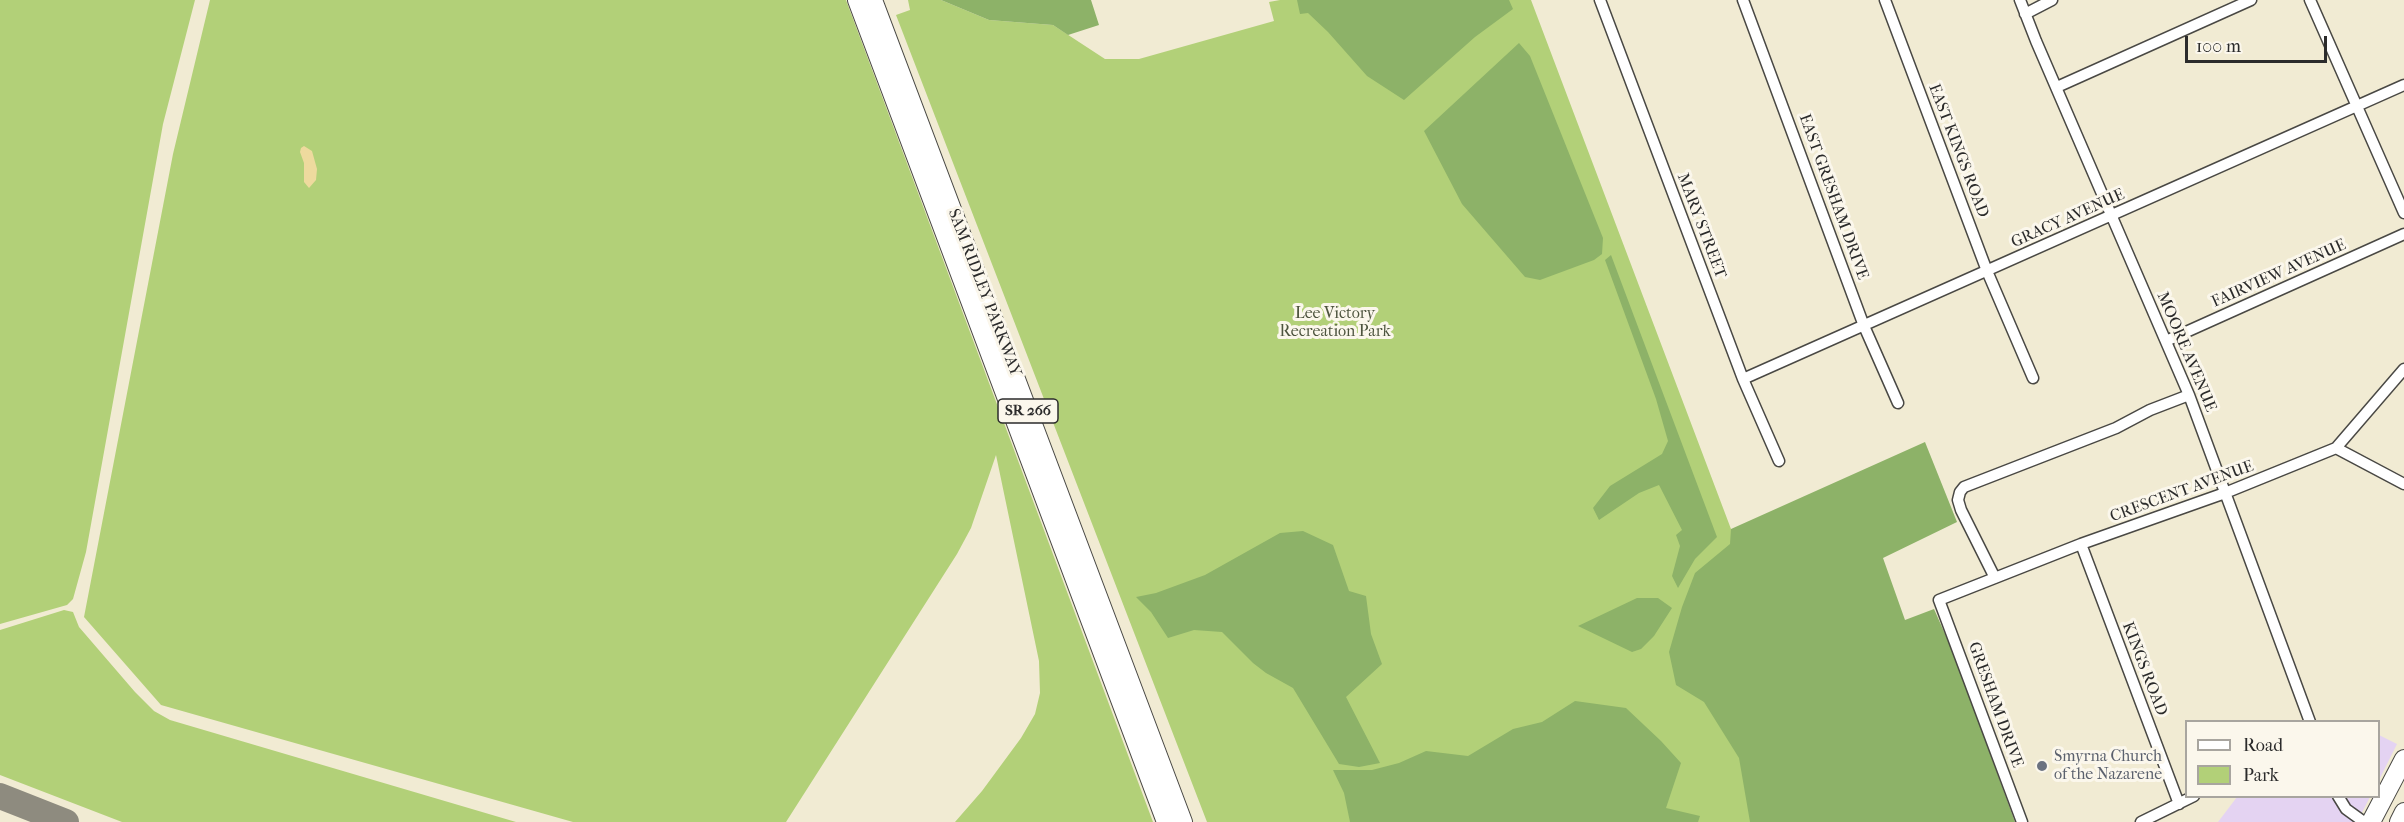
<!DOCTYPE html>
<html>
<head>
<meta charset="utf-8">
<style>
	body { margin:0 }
	#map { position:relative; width:2404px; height:822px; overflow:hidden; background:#f1ebd3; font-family:"IM FELL French Canon",serif }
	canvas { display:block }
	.legend { position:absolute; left:2185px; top:720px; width:195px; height:78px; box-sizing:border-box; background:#fbf7ec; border:2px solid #a8a59f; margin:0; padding:8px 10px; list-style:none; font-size:18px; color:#2b2b2b }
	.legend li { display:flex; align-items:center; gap:12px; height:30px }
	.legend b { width:30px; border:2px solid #a8a59f }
	.scale { position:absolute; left:2185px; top:36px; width:142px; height:27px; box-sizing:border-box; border:3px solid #2b2b2b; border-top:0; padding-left:8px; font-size:18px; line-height:21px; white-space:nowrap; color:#2b2b2b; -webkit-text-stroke:4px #fbf7ec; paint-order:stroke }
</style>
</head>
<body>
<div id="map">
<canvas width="2404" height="822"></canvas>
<ul class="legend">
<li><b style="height:8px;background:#fff"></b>Road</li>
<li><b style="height:16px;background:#b2d078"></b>Park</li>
</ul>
<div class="scale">100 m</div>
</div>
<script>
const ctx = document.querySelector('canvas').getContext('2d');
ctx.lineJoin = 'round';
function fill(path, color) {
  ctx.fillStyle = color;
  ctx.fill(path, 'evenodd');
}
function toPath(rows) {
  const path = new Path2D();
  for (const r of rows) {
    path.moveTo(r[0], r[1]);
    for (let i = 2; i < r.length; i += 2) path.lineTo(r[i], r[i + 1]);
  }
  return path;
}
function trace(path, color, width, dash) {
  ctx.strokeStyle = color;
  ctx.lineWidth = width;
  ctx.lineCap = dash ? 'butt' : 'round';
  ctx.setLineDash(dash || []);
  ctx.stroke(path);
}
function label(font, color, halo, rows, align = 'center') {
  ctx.font = font + ' "IM FELL French Canon",serif';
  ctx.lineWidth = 6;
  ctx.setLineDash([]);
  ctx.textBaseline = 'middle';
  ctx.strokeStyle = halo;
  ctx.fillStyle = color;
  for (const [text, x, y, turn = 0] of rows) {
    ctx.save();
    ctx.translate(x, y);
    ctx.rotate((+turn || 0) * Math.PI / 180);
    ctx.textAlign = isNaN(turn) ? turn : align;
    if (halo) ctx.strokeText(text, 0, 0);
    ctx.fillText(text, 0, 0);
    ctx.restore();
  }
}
fill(toPath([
	[2379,735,2397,744,2379,780],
	[2237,797,2370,797,2357,822,2218,822]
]), '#e4d3f2');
fill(toPath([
	[0,0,195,0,163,124,86,552,73,599,67,605,0,624],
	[210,0,846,0,1153,822,955,822,982,791,1021,738,1035,714,1040,693,1039,661,996,455,971,528,957,554,786,822,573,822,161,705,84,617,173,154],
	[908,0,941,0,989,20,1053,25,1105,59,1139,59,1274,21,1269,2,1280,0,1531,0,1731,529,1862,822,1207,822,896,15,910,10],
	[64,610,73,612,79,627,135,692,154,711,170,720,516,822,122,822,0,775,0,630]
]), '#b2d078');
fill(toPath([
	[941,0,1091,0,1099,25,1068,35,1053,25,989,20],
	[1297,0,1509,0,1513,9,1475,37,1404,100,1367,76,1328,32,1308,13,1300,14],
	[1519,43,1530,56,1603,238,1602,254,1594,260,1540,280,1525,277,1462,204,1424,131],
	[1611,255,1717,537,1695,559,1678,588,1672,576,1680,546,1676,535,1682,530,1659,485,1639,493,1599,520,1593,508,1610,486,1662,454,1668,441,1656,399,1605,260],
	[1925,442,1957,522,1883,558,1905,620,1934,609,1953,652,2015,822,1750,822,1739,758,1704,702,1676,685,1669,652,1682,607,1695,573,1730,544,1731,529],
	[1303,531,1333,545,1349,591,1366,596,1371,634,1382,664,1346,697,1380,763,1359,767,1339,764,1293,688,1266,673,1253,663,1222,632,1194,630,1168,638,1151,612,1136,597,1156,593,1205,575,1280,533],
	[1637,598,1658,598,1672,608,1654,636,1641,649,1632,652,1578,626],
	[1575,701,1626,708,1661,741,1681,763,1666,808,1700,816,1698,822,1350,822,1344,793,1333,770,1372,770,1399,763,1426,751,1468,756,1513,729,1542,722]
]), '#8db268');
fill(toPath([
	[304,146,312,151,317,169,316,180,309,188,304,182,304,163,300,152,301,148]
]), '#eeda9e');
trace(toPath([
	[0,796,66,822]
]), '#8e8b7f', 26);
const street = toPath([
	[1600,0,1743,379,1779,461],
	[1743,0,1864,326,1898,403],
	[1885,0,1987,271,2033,378],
	[2020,0,2036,41,2189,395,2310,722],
	[2310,0,2404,213],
	[2025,14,2052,0],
	[2057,87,2251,0],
	[2166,341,2404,234],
	[1743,379,2404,85],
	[2336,448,2404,484],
	[2081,544,2179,804],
	[1995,578,1961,510,1958,500,1960,492,1964,487,2116,428,2150,410,2189,395],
	[2338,796,2346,809,2364,822],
	[2022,822,1939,600,2081,544,2225,493,2336,448,2404,369],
	[2141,822,2194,796]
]);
const primary = toPath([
	[857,0,1166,822],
	[873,0,1183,822],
	[2371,822,2404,759],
	[2399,822,2404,812]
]);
trace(street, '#494844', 13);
trace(primary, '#494844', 20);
trace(street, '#fff', 10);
trace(primary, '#fff', 18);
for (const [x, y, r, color] of [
	[2042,766,6,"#6b7280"]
]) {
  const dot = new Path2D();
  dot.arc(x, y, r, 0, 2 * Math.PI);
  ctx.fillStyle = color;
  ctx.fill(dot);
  trace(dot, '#fbf7ec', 2);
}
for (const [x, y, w] of [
	[1028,411,60]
]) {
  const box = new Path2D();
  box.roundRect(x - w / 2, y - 12, w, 24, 4.5);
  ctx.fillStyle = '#fbf7ec';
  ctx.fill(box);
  trace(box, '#2b2b2b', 1.5);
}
label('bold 15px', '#2b2b2b', null, [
	["SR 266",1028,411]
]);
label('16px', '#2b2b2b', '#fbf7ec', [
	["EAST KINGS ROAD",1958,151,69],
	["EAST GRESHAM DRIVE",1833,197,70],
	["GRACY AVENUE",2068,219,-24],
	["MARY STREET",1701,226,69],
	["FAIRVIEW AVENUE",2279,274,-24],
	["SAM RIDLEY PARKWAY",984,293,69],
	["MOORE AVENUE",2186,352,67],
	["CRESCENT AVENUE",2182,492,-20],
	["KINGS ROAD",2144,669,69],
	["GRESHAM DRIVE",1995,705,70]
]);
label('16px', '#4d543e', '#fbf7ec', [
	["Lee Victory",1335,314],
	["Recreation Park",1335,332]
]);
label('16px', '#5b616d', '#fbf7ec', [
	["Smyrna Church",2054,757],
	["of the Nazarene",2054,775]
], 'left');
</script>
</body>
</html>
